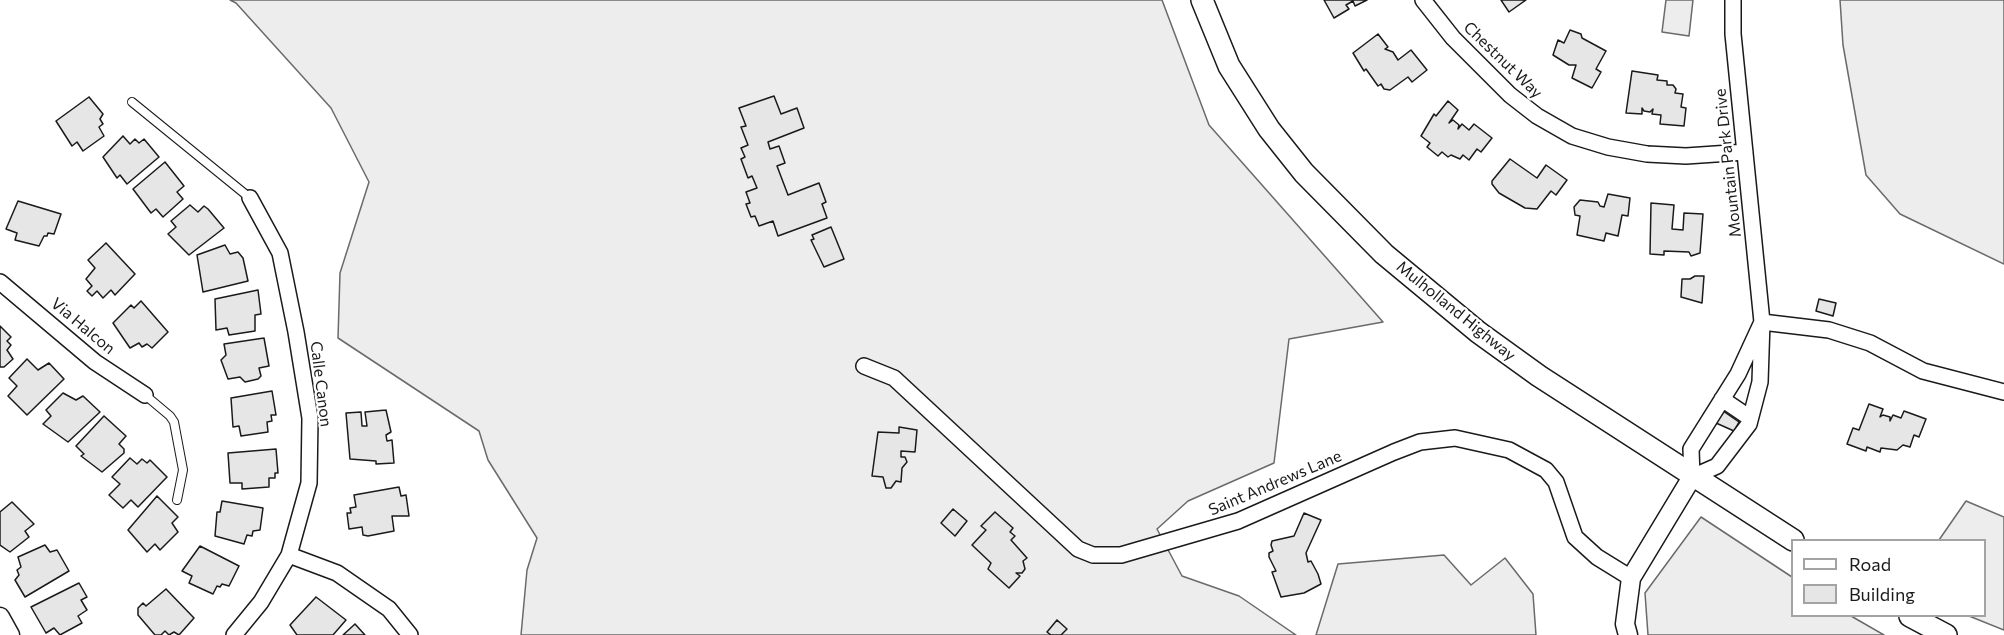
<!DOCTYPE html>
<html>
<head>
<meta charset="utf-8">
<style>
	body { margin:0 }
	#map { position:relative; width:2004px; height:635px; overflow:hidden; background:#fff; font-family:Commissioner,sans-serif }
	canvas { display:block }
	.legend { position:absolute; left:1791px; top:539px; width:195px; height:78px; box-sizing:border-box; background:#fff; border:2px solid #a3a3a3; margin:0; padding:8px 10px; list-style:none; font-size:18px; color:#1a1a1a }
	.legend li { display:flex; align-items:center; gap:12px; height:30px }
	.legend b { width:30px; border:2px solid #a3a3a3 }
</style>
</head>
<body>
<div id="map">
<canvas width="2004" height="635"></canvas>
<ul class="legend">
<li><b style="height:8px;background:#fff"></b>Road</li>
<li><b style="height:16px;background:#e6e6e6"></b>Building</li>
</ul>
</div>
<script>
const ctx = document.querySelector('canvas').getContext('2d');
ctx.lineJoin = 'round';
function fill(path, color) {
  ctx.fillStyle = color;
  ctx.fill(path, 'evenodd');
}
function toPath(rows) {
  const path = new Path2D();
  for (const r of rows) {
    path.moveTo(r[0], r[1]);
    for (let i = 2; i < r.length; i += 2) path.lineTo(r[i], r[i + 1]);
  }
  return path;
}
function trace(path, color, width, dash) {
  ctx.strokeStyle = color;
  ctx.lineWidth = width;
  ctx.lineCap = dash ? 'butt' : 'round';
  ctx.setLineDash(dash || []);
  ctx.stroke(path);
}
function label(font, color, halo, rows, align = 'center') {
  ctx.font = font + ' Commissioner,sans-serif';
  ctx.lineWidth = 4.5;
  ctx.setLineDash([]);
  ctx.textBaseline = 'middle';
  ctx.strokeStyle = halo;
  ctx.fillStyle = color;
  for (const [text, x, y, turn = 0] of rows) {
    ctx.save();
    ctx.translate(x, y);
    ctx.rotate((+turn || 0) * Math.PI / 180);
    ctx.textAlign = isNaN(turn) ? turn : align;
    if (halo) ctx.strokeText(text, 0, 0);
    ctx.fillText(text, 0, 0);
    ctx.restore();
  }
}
const built = toPath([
	[230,0,1162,0,1209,125,1383,322,1289,339,1274,463,1188,501,1157,529,1182,576,1239,596,1296,635,521,635,527,570,537,538,488,460,479,431,338,338,340,273,369,182,331,108,236,3,230,0],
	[1666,0,1693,0,1689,36,1662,32,1666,0],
	[1840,0,2004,0,2004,264,1900,214,1866,175,1843,45,1840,0],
	[1966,501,2004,517,2004,630,1969,616,1984,616,1984,540,1939,540,1966,501],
	[1701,517,1792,577,1792,616,1851,616,1884,635,1648,635,1645,593,1701,517],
	[1444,555,1471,585,1505,558,1533,594,1536,635,1316,635,1338,564,1444,555]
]);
fill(built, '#ededed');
trace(built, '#6a6a6a', 1.5);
const building = toPath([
	[1324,0,1367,0,1355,6,1353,1,1346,5,1349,9,1334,18,1324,0],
	[1501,0,1526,0,1509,12,1501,0],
	[1570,30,1581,34,1582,38,1606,51,1596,69,1601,72,1592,88,1572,78,1576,65,1569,65,1553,55,1558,40,1564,43,1570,30],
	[1378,34,1388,47,1385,49,1393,52,1398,60,1411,50,1427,70,1412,82,1408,77,1390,90,1384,89,1381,84,1378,86,1366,69,1364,71,1353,53,1378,34],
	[1632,71,1658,75,1657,80,1667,81,1667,85,1673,85,1676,89,1675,93,1683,94,1681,107,1686,108,1684,126,1660,124,1661,115,1652,114,1653,109,1650,112,1644,111,1642,108,1642,114,1626,113,1632,71],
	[774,96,781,114,797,108,804,128,768,142,770,149,779,146,785,163,777,166,788,195,819,183,826,202,822,204,827,218,778,236,773,221,759,226,755,216,751,217,746,204,750,203,746,192,757,188,752,176,748,178,741,159,745,157,741,148,748,145,741,127,746,126,739,108,774,96],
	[89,97,103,114,100,119,103,124,99,127,104,136,83,151,77,142,72,146,56,121,89,97],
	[1448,101,1458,110,1449,123,1453,120,1459,125,1458,129,1462,124,1469,130,1474,124,1492,138,1481,152,1477,149,1469,160,1463,155,1460,159,1451,155,1448,157,1442,152,1438,156,1427,147,1430,143,1421,136,1434,114,1436,116,1448,101],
	[123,136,130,144,135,139,139,143,144,139,159,157,127,184,120,175,117,178,103,157,123,136],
	[1510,159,1537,178,1546,165,1567,180,1556,195,1551,191,1537,209,1525,208,1499,193,1492,184,1492,181,1510,159],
	[165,162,184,186,177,192,183,199,163,217,156,209,151,213,133,189,165,162],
	[1608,194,1630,198,1628,216,1622,215,1618,236,1606,233,1604,241,1577,235,1580,216,1575,215,1574,207,1580,200,1598,202,1600,206,1604,207,1608,194],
	[18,201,61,214,54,234,48,233,47,236,44,236,39,246,15,240,17,233,6,229,18,201],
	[1651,203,1674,205,1672,229,1683,230,1684,213,1703,214,1700,253,1691,256,1689,252,1664,251,1664,255,1650,254,1651,203],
	[190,205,198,212,204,206,208,209,224,228,189,255,168,234,176,227,171,221,190,205],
	[831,227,844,259,824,267,811,240,814,239,812,235,831,227],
	[106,243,135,274,115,295,111,290,103,298,97,291,92,296,87,291,92,286,86,279,95,268,88,260,106,243],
	[225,245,230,254,238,252,243,258,248,281,203,292,197,255,225,245],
	[1695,276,1704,276,1702,303,1681,297,1682,279,1690,279,1695,276],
	[258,290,261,314,255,315,255,331,229,335,227,328,216,330,215,299,258,290],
	[1819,299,1836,303,1833,316,1816,311,1819,299],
	[141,301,168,332,152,348,147,344,142,347,139,343,130,348,113,323,131,305,134,308,141,301],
	[0,326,11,337,7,341,11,345,7,350,13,359,4,367,0,367,0,326],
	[264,338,269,366,259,368,261,376,258,379,245,382,240,377,228,379,221,360,226,355,224,344,264,338],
	[27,359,38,370,49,363,64,379,27,415,8,396,17,386,9,378,27,359],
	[272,391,276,415,271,415,272,421,267,422,268,432,241,436,239,426,233,427,231,398,272,391],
	[63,393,76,400,83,396,100,412,68,442,43,424,51,416,46,410,63,393],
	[1869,404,1883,409,1880,417,1883,415,1890,417,1890,421,1893,415,1901,418,1904,411,1926,419,1919,437,1914,435,1910,447,1903,445,1897,450,1881,448,1880,452,1867,447,1866,451,1847,444,1853,428,1859,430,1869,404],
	[386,410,391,432,386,435,387,441,392,440,394,463,376,464,376,461,350,459,346,413,361,412,362,426,367,426,365,412,386,410],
	[1723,411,1739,422,1734,431,1716,423,1723,411],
	[104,416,126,436,119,444,124,449,124,453,102,472,81,456,84,454,76,446,104,416],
	[899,427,917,430,915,452,901,451,901,457,905,457,907,462,902,468,901,482,896,481,891,488,886,488,883,477,872,476,878,432,899,433,899,427],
	[276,449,278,473,275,473,275,478,269,478,269,487,242,489,242,483,230,483,228,453,276,449],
	[130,458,137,464,142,459,147,463,150,460,167,477,138,507,131,500,123,508,109,495,120,484,112,477,130,458],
	[399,487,401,496,406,495,409,516,392,516,394,531,368,536,363,535,362,527,349,529,347,513,351,513,350,508,356,507,354,495,399,487],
	[157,496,178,517,172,523,178,532,160,550,155,544,147,552,128,530,157,496],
	[222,501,263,508,260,530,253,531,252,536,247,535,244,544,215,536,217,512,220,512,222,501],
	[12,502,34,524,25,531,29,537,10,552,0,545,0,512,12,502],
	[953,509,967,521,955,536,941,523,953,509],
	[995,512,1013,528,1010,532,1015,536,1011,540,1027,558,1023,561,1025,569,1022,573,1016,573,1020,576,1009,588,988,569,991,563,972,545,986,530,981,526,995,512],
	[1304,513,1321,520,1306,553,1308,562,1311,561,1318,574,1321,584,1304,593,1281,597,1272,572,1276,571,1269,557,1269,553,1273,551,1271,545,1272,541,1294,536,1304,513],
	[45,545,50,552,57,550,69,571,25,597,15,580,19,575,17,570,21,567,18,557,45,545],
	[200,546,239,566,229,586,222,584,220,587,217,586,213,594,189,583,192,576,182,571,200,546],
	[79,583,87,597,81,600,87,610,78,616,82,623,60,635,54,628,46,633,31,607,79,583],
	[166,589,194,618,179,635,174,632,169,635,165,631,161,635,155,635,138,615,138,608,143,603,146,606,166,589],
	[316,597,346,620,333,635,297,635,290,625,316,597],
	[1057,620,1067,629,1061,635,1051,635,1047,632,1057,620],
	[355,624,365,635,343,635,355,624]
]);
fill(building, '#e6e6e6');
trace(building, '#1a1a1a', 1.5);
const service = toPath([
	[132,102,250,198],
	[145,395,170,416,174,422,183,470,177,500]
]);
const minor = toPath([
	[1423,0,1453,38,1510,95,1537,116,1572,136,1608,147,1647,154,1686,156,1745,152],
	[1733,0,1733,34,1762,322,1760,382,1749,424,1717,466,1692,477,1691,449,1738,374,1762,322],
	[0,282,95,362,145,395],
	[1762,322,1829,330,1870,343,1923,371,2004,392],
	[864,366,894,378,1078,549,1093,555,1121,555,1238,521,1394,452,1420,442,1455,438,1509,450,1546,470,1556,482,1575,537,1597,557,1631,578],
	[1722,399,1750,418],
	[289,555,337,573,389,609,410,635],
	[234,635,261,602,289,555,309,483,310,418,296,332,280,253,250,198]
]);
const tertiary = toPath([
	[0,617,10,635],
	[1628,635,1625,624,1631,578,1692,477]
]);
const secondary = toPath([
	[1202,0,1229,66,1269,129,1304,173,1384,254,1478,332,1539,376,1793,540],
	[1910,616,1946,635]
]);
trace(service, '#1a1a1a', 10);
trace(minor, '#1a1a1a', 18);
trace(tertiary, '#1a1a1a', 21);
trace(secondary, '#1a1a1a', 24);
trace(service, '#fff', 8);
trace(minor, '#fff', 15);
trace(tertiary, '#fff', 18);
trace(secondary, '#fff', 21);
label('16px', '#1a1a1a', '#fff', [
	["Chestnut Way",1503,60,44],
	["Mountain Park Drive",1728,163,-96],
	["Mulholland Highway",1456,311,39],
	["Via Halcon",83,326,40],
	["Calle Canon",321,384,83],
	["Saint Andrews Lane",1275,483,-23]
]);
</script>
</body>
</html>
